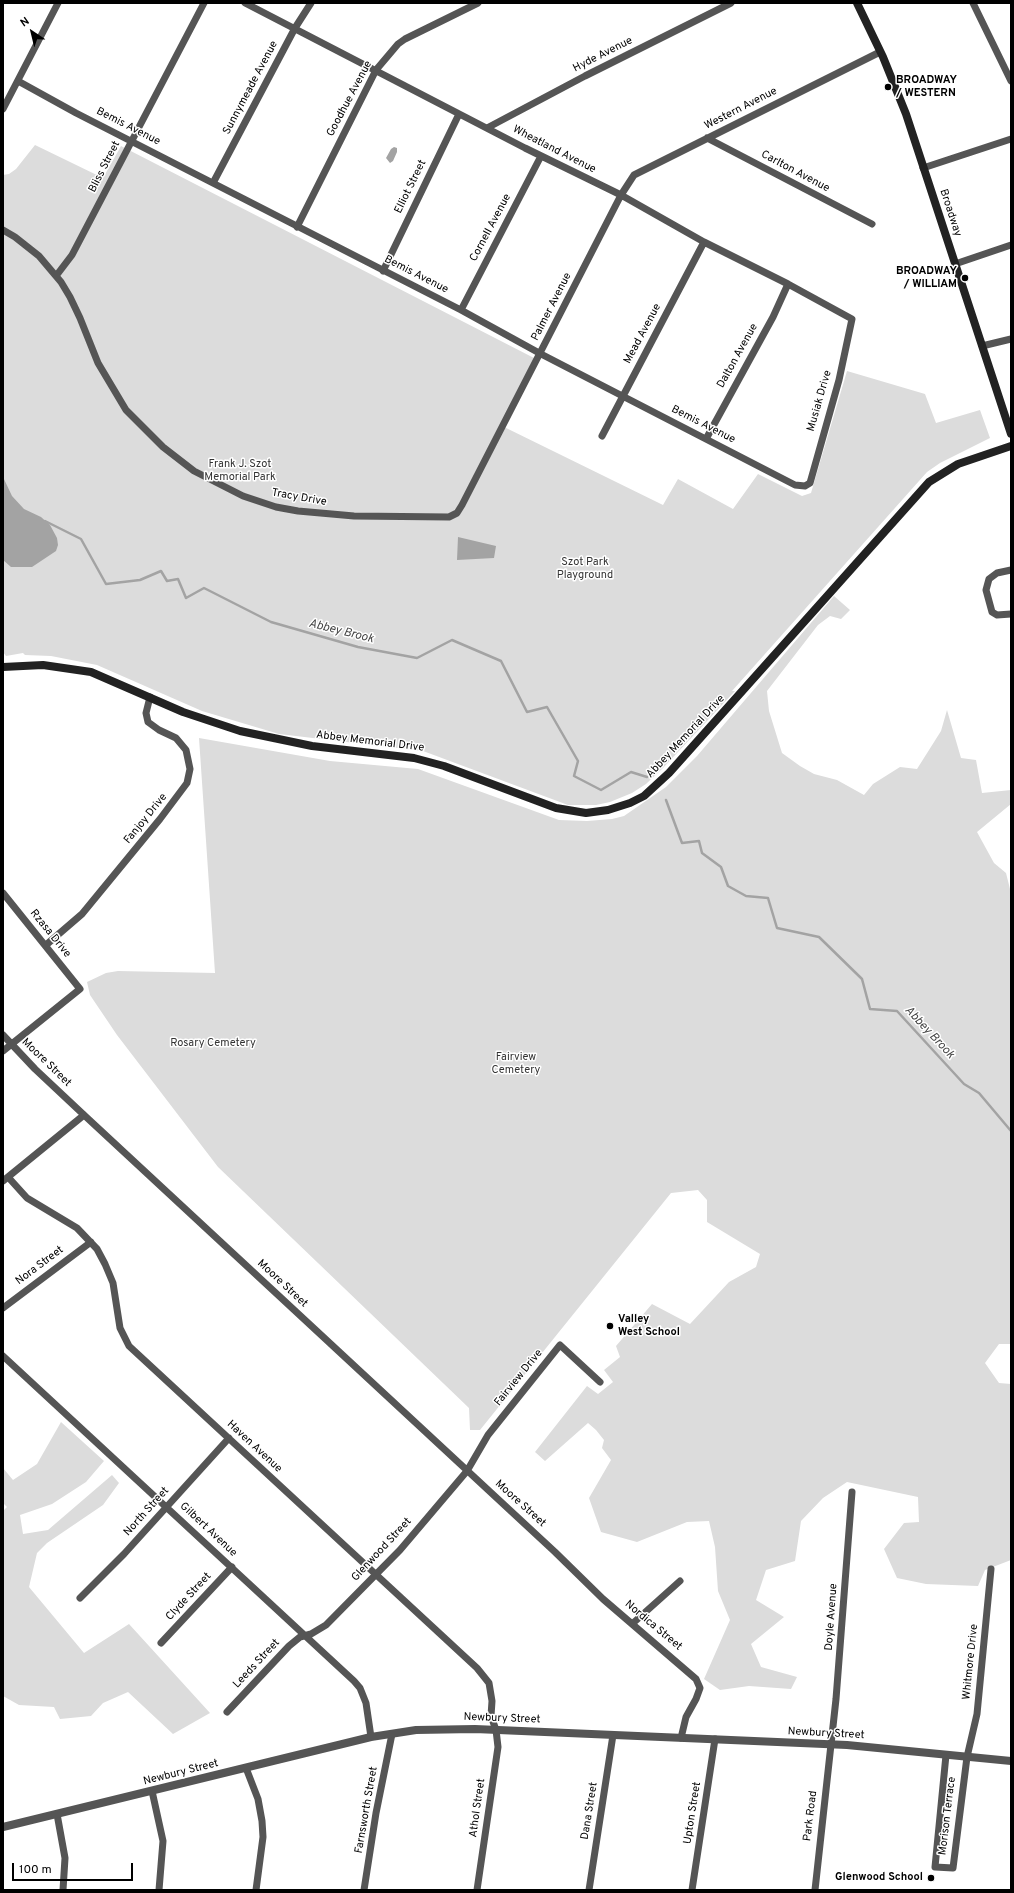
<!DOCTYPE html>
<html>
<head>
<meta charset="utf-8">
<style>
	body { margin:0 }
	#map { position:relative; width:1014px; height:1893px; overflow:hidden; background:#fff; font-family:Overpass,sans-serif }
	canvas { display:block }
	.frame { position:absolute; inset:0; border:4px solid #000; pointer-events:none }
	.north { position:absolute; left:12px; top:12px; width:40px; height:40px; -webkit-text-stroke:3px #fff; paint-order:stroke; rotate:325deg; font-size:11px; font-weight:700; line-height:16px; text-align:center; color:#000 }
	.north::after { content:''; display:block; margin:auto; width:14px; height:18px; background:#000; clip-path:polygon(50% 0,100% 100%,50% 72%,0 100%) }
	.scale { position:absolute; left:12px; top:1863px; width:121px; height:18px; box-sizing:border-box; border:2px solid #000; border-top:0; padding-left:5px; font-size:12px; line-height:14px; white-space:nowrap; color:#000; -webkit-text-stroke:3px #fff; paint-order:stroke }
</style>
</head>
<body>
<div id="map">
<canvas width="1014" height="1893"></canvas>
<div class="frame"></div>
<div class="north">N</div>
<div class="scale">100 m</div>
</div>
<script>
const ctx = document.querySelector('canvas').getContext('2d');
ctx.lineJoin = 'round';
function fill(path, color) {
  ctx.fillStyle = color;
  ctx.fill(path, 'evenodd');
}
function toPath(rows) {
  const path = new Path2D();
  for (const r of rows) {
    path.moveTo(r[0], r[1]);
    for (let i = 2; i < r.length; i += 2) path.lineTo(r[i], r[i + 1]);
  }
  return path;
}
function trace(path, color, width, dash) {
  ctx.strokeStyle = color;
  ctx.lineWidth = width;
  ctx.lineCap = dash ? 'butt' : 'round';
  ctx.setLineDash(dash || []);
  ctx.stroke(path);
}
function label(font, color, halo, rows, align = 'center') {
  ctx.font = font + ' Overpass,sans-serif';
  ctx.lineWidth = 3;
  ctx.setLineDash([]);
  ctx.textBaseline = 'middle';
  ctx.strokeStyle = halo;
  ctx.fillStyle = color;
  for (const [text, x, y, turn = 0] of rows) {
    ctx.save();
    ctx.translate(x, y);
    ctx.rotate((+turn || 0) * Math.PI / 180);
    ctx.textAlign = isNaN(turn) ? turn : align;
    if (halo) ctx.strokeText(text, 0, 0);
    ctx.fillText(text, 0, 0);
    ctx.restore();
  }
}
fill(toPath([
	[35,145,103,178,121,146,534,358,500,425,663,505,678,479,733,509,758,474,802,496,811,493,847,371,925,394,936,423,980,410,990,438,940,463,927,472,732,691,735,691,663,768,646,784,632,793,610,802,596,805,568,805,423,751,279,734,202,711,97,665,51,656,25,655,23,653,6,656,3,652,3,175,9,174,16,169],
	[834,596,850,610,841,619,830,616,818,625,767,691,769,711,782,753,800,766,814,774,837,780,864,795,873,784,900,767,917,769,941,731,947,710,961,758,976,760,982,793,1011,790,1011,804,977,832,994,863,1006,873,1011,893,1011,1344,999,1344,985,1363,999,1383,1011,1384,1011,1560,985,1570,978,1586,926,1584,897,1578,884,1549,904,1523,919,1522,918,1497,847,1482,823,1498,801,1521,795,1561,766,1570,756,1600,784,1617,751,1644,761,1667,797,1677,791,1689,749,1686,720,1690,704,1679,730,1620,718,1591,715,1547,709,1521,687,1522,637,1542,601,1532,589,1498,611,1460,602,1448,604,1440,596,1430,588,1423,545,1461,535,1452,587,1386,598,1394,613,1382,604,1370,620,1357,616,1346,652,1304,690,1324,729,1282,756,1267,760,1254,707,1222,707,1200,698,1190,671,1193,480,1430,470,1430,469,1408,218,1167,117,1035,90,995,87,982,106,973,118,971,215,973,199,738,330,761,418,769,559,820,587,821,612,819,624,816,666,787,697,756],
	[61,1422,104,1461,86,1482,52,1504,20,1515,23,1534,48,1530,112,1475,119,1483,103,1505,47,1543,37,1553,29,1587,84,1653,129,1624,210,1713,173,1734,128,1692,103,1703,91,1716,60,1719,54,1707,19,1705,3,1696,3,1511,7,1507,3,1503,3,1468,13,1480,37,1464]
]), '#dcdcdc');
fill(toPath([
	[394,147,397,148,397,152,393,161,390,163,386,158,391,149],
	[3,477,12,496,24,509,41,517,50,525,57,538,58,545,56,551,32,567,11,567,3,560],
	[458,537,496,546,494,558,457,560]
]), '#a3a3a3');
trace(toPath([
	[45,521,81,539,106,584,140,580,161,571,167,581,178,579,186,598,204,588,271,622,358,647,417,658,452,640,501,661,527,712,547,707,578,761,574,776,601,790,631,772,647,777],
	[666,800,682,843,699,841,702,853,721,867,728,886,746,896,768,898,777,928,819,937,862,979,870,1009,897,1011,964,1084,979,1093,1011,1131]
]), '#a3a3a3', 2.5);
trace(toPath([
	[973,3,1011,81],
	[18,81,76,113,461,310,541,354,795,485,805,486,810,483,839,380,852,319,788,284,704,242,621,195,525,148,245,3],
	[3,109,58,3],
	[487,128,585,76,731,3],
	[707,138,872,224],
	[923,168,1011,139],
	[213,183,295,28,311,3],
	[297,227,376,70,398,44,405,39,478,3],
	[3,230,15,237,39,256,61,282,70,297,80,318,98,363,126,410,163,447,194,471,243,496,276,507,298,511,354,516,449,517,457,513,462,505,621,195,634,175,880,52],
	[955,264,1011,245],
	[383,271,459,114],
	[56,276,72,255,204,3],
	[461,310,541,156],
	[982,346,1011,339],
	[602,436,704,242],
	[706,439,773,317,788,284],
	[1011,570,997,573,989,579,986,590,992,612,997,615,1011,614],
	[3,893,80,989,3,1051],
	[46,945,82,914,160,819,187,783,190,769,186,750,176,738,159,730,148,722,146,713,150,697],
	[3,1035,35,1069,84,1115,555,1552,603,1599,696,1679,700,1688,696,1699,686,1717,681,1738],
	[8,1177,27,1198,77,1228,97,1249,105,1264,113,1283,120,1328,129,1346,477,1668,489,1683,492,1701,491,1716,496,1730,498,1747,477,1890],
	[3,1181,84,1115],
	[3,1308,91,1242],
	[3,1356,354,1681,360,1688,366,1703,371,1737],
	[80,1598,124,1554,229,1438],
	[632,1624,680,1581],
	[161,1643,232,1567],
	[227,1712,289,1646,300,1637,311,1634,326,1625,400,1550,467,1471,488,1435,560,1345,600,1382],
	[946,1755,935,1867,953,1868,967,1757,977,1714,991,1569],
	[246,1768,258,1799,262,1821,263,1837,256,1890],
	[152,1791,163,1841,159,1890],
	[57,1814,65,1858,63,1890],
	[364,1890,376,1813,392,1734],
	[589,1890,613,1735],
	[692,1890,715,1739],
	[815,1890,836,1699,852,1492]
]), '#555', 7);
trace(toPath([
	[3,1827,371,1737,416,1730,475,1729,847,1745,1011,1761]
]), '#555', 8);
trace(toPath([
	[857,3,883,57,906,114,1011,434],
	[3,667,43,665,91,672,183,712,240,731,312,746,414,758,444,766,556,808,586,813,608,810,630,803,644,796,669,773,929,482,958,464,1011,446]
]), '#222', 8);
for (const [x, y, r, color] of [
	[888,87,4,"#000"],
	[965,278,4,"#000"],
	[610,1326,4,"#000"],
	[931,1878,4,"#000"]
]) {
  const dot = new Path2D();
  dot.arc(x, y, r, 0, 2 * Math.PI);
  ctx.fillStyle = color;
  ctx.fill(dot);
  trace(dot, '#fff', 1.5);
}
label('11px', '#000', '#fff', [
	["Hyde Avenue",603,55,-27],
	["Sunnymeade Avenue",251,88,-62],
	["Goodhue Avenue",350,99,-62],
	["Western Avenue",741,109,-27],
	["Bemis Avenue",128,127,27],
	["Wheatland Avenue",554,150,27],
	["Bliss Street",105,167,-63],
	["Carlton Avenue",795,172,28],
	["Elliot Street",411,187,-64],
	["Broadway",950,213,72],
	["Cornell Avenue",491,228,-62],
	["Bemis Avenue",416,275,27],
	["Palmer Avenue",552,307,-63],
	["Mead Avenue",643,334,-62],
	["Dalton Avenue",738,356,-61],
	["Musiak Drive",820,401,-74],
	["Bemis Avenue",703,425,27],
	["Tracy Drive",299,498,10],
	["Abbey Memorial Drive",686,737,-47],
	["Abbey Memorial Drive",370,742,7],
	["Fanjoy Drive",146,819,-51],
	["Rzasa Drive",50,934,51],
	["Moore Street",46,1063,44],
	["Nora Street",40,1266,-37],
	["Moore Street",282,1284,43],
	["Fairview Drive",519,1378,-51],
	["Haven Avenue",254,1447,43],
	["Moore Street",520,1504,42],
	["North Street",147,1512,-48],
	["Gilbert Avenue",208,1530,43],
	["Glenwood Street",382,1550,-47],
	["Clyde Street",189,1597,-47],
	["Doyle Avenue",832,1617,-86],
	["Nordica Street",653,1626,40],
	["Whitmore Drive",971,1662,-84],
	["Leeds Street",257,1664,-47],
	["Newbury Street",502,1719,2],
	["Newbury Street",826,1734,3],
	["Newbury Street",181,1773,-14],
	["Athol Street",478,1808,-82],
	["Farnsworth Street",367,1810,-80],
	["Dana Street",590,1811,-81],
	["Upton Street",693,1813,-81],
	["Park Road",811,1816,-83],
	["Morison Terrace",948,1816,-83]
]);
label('bold 11px', '#000', '#fff', [
	["BROADWAY",896,81],
	["/ WESTERN",896,94],
	["BROADWAY",957,272,"right"],
	["/ WILLIAM",957,285,"right"],
	["Valley",618,1320],
	["West School",618,1333],
	["Glenwood School",923,1878,"right"]
], 'left');
label('11px', '#333', '#fff', [
	["Frank J. Szot",240,465],
	["Memorial Park",240,478],
	["Szot Park",585,563],
	["Playground",585,576],
	["Rosary Cemetery",213,1044],
	["Fairview",516,1058],
	["Cemetery",516,1071]
]);
label('italic 12px', '#444', '#fff', [
	["Abbey Brook",341,632,14],
	["Abbey Brook",929,1033,47]
]);
</script>
</body>
</html>
